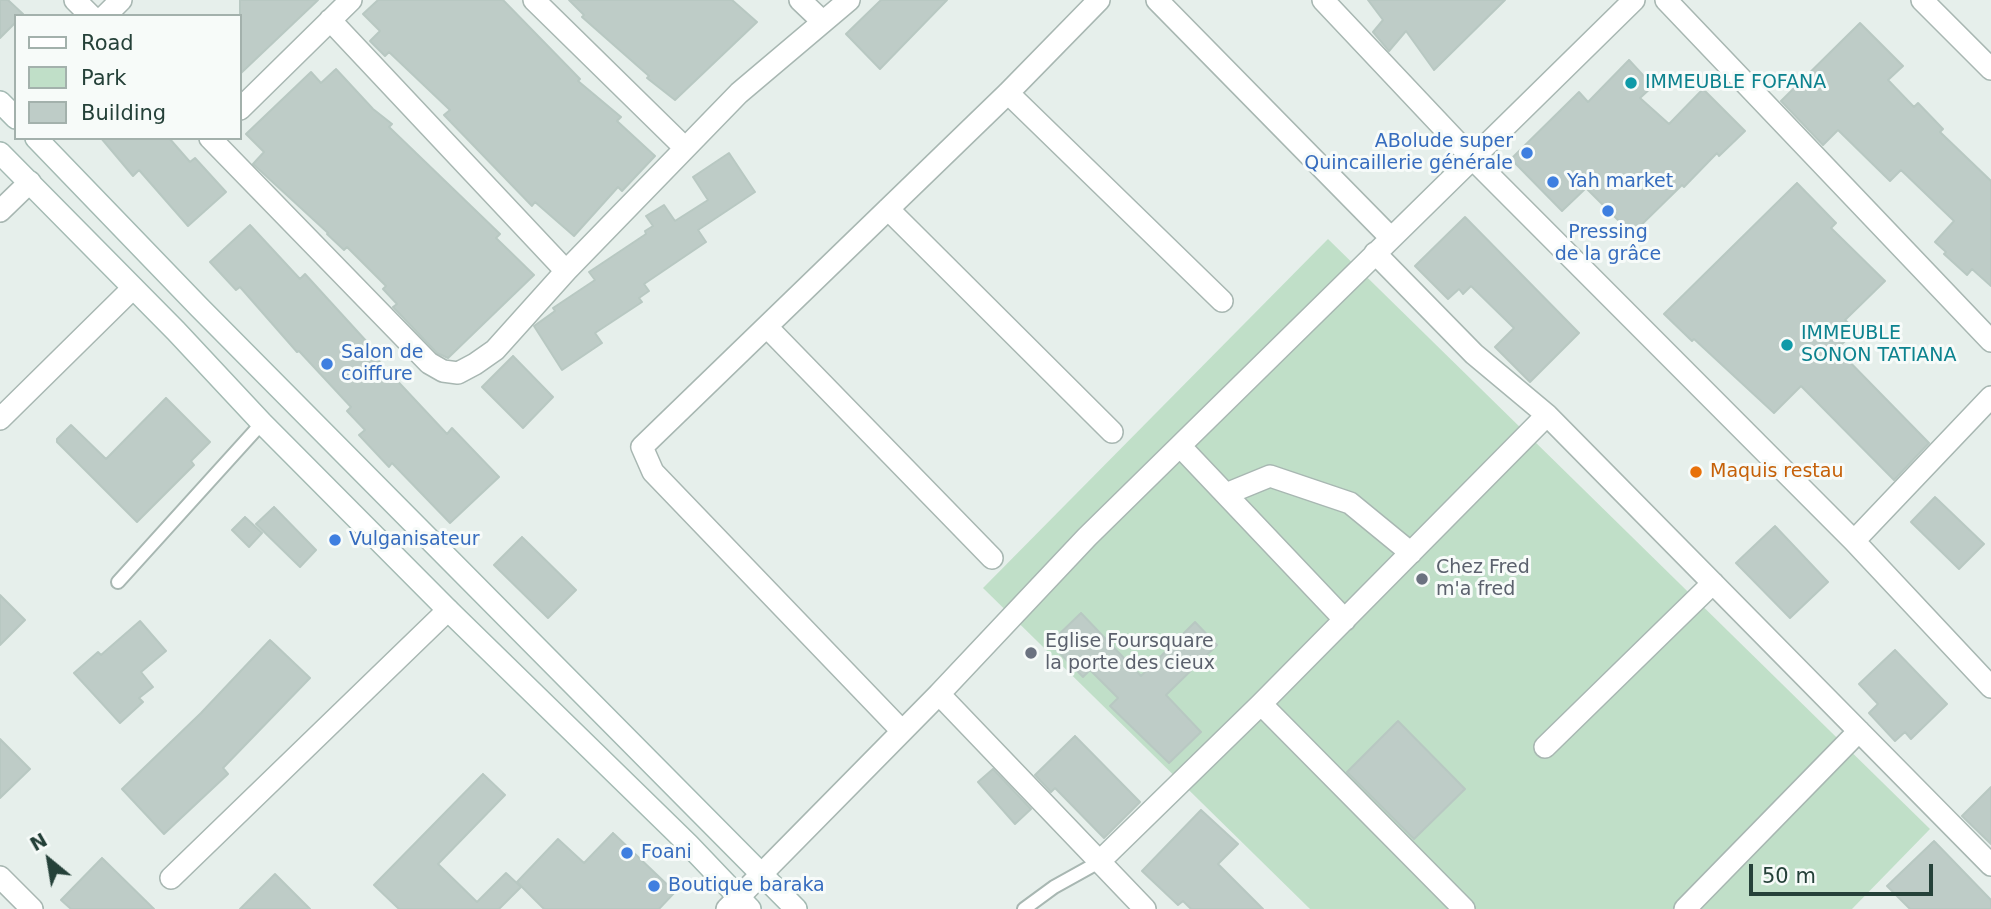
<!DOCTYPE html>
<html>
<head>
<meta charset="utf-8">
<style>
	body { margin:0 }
	#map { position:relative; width:1991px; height:909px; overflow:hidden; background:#e6efeb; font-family:"DejaVu Sans",sans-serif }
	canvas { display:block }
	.legend { position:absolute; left:14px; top:14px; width:228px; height:126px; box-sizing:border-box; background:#f7fbf9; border:2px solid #a3b1ac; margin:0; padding:9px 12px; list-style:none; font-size:21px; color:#254139 }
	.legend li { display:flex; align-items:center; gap:14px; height:35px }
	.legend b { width:35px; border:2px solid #a3b1ac }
	.north { position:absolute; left:14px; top:825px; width:70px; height:70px; -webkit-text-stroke:5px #f7fbf9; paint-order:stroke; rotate:330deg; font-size:19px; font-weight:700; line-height:28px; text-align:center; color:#254139 }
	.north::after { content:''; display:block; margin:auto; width:24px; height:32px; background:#254139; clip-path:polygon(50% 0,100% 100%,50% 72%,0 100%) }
	.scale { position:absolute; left:1749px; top:864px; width:184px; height:32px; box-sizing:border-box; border:4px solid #254139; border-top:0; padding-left:9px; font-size:21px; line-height:24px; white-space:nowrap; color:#254139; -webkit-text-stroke:5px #f7fbf9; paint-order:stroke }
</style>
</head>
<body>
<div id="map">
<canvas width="1991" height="909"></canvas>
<ul class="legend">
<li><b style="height:9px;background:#fff"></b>Road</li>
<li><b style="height:19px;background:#c0dfc8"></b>Park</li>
<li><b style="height:19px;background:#beccc7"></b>Building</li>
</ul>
<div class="north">N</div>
<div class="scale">50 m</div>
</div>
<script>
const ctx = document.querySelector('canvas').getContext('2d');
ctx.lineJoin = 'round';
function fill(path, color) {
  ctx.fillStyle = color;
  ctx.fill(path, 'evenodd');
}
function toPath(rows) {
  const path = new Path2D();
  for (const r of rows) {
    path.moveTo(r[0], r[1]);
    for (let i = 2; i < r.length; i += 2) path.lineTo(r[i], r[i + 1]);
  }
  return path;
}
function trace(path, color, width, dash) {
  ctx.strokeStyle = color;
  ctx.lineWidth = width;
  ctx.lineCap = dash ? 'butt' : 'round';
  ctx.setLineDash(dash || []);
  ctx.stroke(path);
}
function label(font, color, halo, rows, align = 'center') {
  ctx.font = font + ' "DejaVu Sans",sans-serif';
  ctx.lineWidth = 6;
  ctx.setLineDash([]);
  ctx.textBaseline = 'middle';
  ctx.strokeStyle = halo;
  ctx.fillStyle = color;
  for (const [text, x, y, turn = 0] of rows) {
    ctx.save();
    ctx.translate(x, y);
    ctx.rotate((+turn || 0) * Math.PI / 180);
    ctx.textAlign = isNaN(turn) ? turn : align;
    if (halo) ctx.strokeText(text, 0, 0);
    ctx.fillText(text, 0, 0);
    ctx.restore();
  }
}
fill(toPath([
	[1328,239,1930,829,1852,909,1310,909,983,588]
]), '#c0dfc8');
const building = toPath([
	[0,0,8,0,23,14,16,16,16,22,0,38,0,0],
	[240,0,318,0,240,74,240,0],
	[378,0,503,0,580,79,578,81,621,117,617,121,655,156,622,191,618,187,574,236,535,202,532,206,444,115,450,110,389,52,385,56,370,41,380,31,363,14,378,0],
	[569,0,732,0,757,22,675,100,647,78,649,76,582,17,584,15,569,0],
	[881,0,947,0,880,69,846,34,881,0],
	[1368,0,1505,0,1434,70,1406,31,1389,51,1373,32,1383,20,1368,0],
	[1860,23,1903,66,1888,80,1914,107,1918,103,1943,129,1940,132,1991,181,1991,286,1972,269,1967,275,1944,254,1946,252,1935,242,1954,221,1901,170,1890,181,1838,130,1823,145,1781,101,1860,23],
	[1629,60,1653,86,1640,98,1669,124,1703,89,1745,131,1719,156,1717,153,1684,187,1682,185,1632,234,1586,188,1562,211,1511,159,1579,92,1588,102,1629,60],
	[336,69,373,109,392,124,389,127,500,234,496,238,534,275,448,358,437,353,393,307,397,304,383,289,386,286,347,247,344,250,327,234,328,233,253,164,264,152,246,134,311,72,321,83,336,69],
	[101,138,169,138,190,162,195,158,226,192,188,226,139,170,133,176,101,138],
	[729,153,755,192,698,230,706,242,644,284,649,291,639,298,642,302,595,333,602,343,562,370,534,326,555,311,553,308,595,280,589,272,646,234,645,231,653,226,646,216,664,205,675,221,708,200,693,177,729,153],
	[1797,183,1836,223,1831,228,1885,281,1845,320,1856,330,1837,349,1929,443,1894,480,1801,386,1774,413,1694,339,1692,341,1664,314,1797,183],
	[1465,217,1579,333,1530,382,1495,347,1514,328,1471,286,1463,294,1459,289,1448,299,1415,266,1465,217],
	[250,225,300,279,305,274,378,354,375,357,447,434,452,428,499,477,450,523,392,463,389,467,359,435,365,430,347,411,351,407,299,351,297,352,240,287,236,290,210,262,250,225],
	[513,356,553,397,523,428,482,387,513,356],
	[166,398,210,442,191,461,194,465,137,522,57,442,57,439,71,425,106,459,166,398],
	[1935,497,1984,544,1959,569,1911,522,1935,497],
	[274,507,316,550,300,567,256,524,274,507],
	[245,517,262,533,249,547,232,530,245,517],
	[1775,526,1828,582,1790,618,1736,563,1775,526],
	[522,537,576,590,548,618,494,565,522,537],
	[0,595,25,620,0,645,0,595],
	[1081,613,1141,676,1195,622,1217,645,1166,695,1201,732,1169,763,1110,706,1118,698,1090,670,1083,677,1050,643,1081,613],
	[140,621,166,651,141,672,153,687,139,698,143,702,120,723,74,673,98,652,101,655,140,621],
	[270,640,310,678,223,768,228,774,164,834,122,789,201,713,270,640],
	[1895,650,1947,704,1911,739,1905,732,1895,741,1869,713,1878,704,1859,684,1895,650],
	[1398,721,1465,789,1414,839,1347,772,1398,721],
	[1075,736,1140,802,1104,838,1055,788,1051,792,1035,775,1075,736],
	[0,739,30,769,0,798,0,739],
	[993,769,1031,809,1015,824,978,782,993,769],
	[483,774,505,795,438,864,477,902,506,873,521,887,499,909,399,909,374,885,483,774],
	[1991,787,1991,844,1962,816,1991,787],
	[1201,810,1238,844,1218,864,1263,909,1191,909,1183,901,1178,905,1142,871,1201,810],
	[613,833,675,892,659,909,544,909,517,882,558,839,584,863,613,833],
	[1934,841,1991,900,1991,909,1910,909,1887,886,1934,841],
	[102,858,154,909,71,909,61,900,102,858],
	[275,874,310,909,240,909,275,874]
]);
fill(building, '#beccc7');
trace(building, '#b8c8c2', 2);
const service = toPath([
	[118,582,262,423],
	[1024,909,1054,887,1099,862]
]);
const minor = toPath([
	[75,0,91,16],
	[534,0,684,147],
	[800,0,823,22],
	[1157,0,1391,238],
	[1323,0,1473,159,1854,541,1991,687],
	[1666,0,1991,341],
	[1922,0,1991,69],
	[105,16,121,0],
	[330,20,566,271],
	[1008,93,1222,301],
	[240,109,351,0],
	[210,138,429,363,443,371,458,373,475,364,495,350,566,271,739,93,849,0],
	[888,209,1112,432],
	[0,211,30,182],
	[1375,253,1474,354,1547,415],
	[767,327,992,558],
	[0,419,133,288],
	[1180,446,1345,620],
	[1226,494,1270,476,1350,503,1411,553],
	[1854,541,1991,397],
	[939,694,1145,909],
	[1261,704,1464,909],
	[902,731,653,472,642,447,1008,93,1099,0],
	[1545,747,1713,583],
	[1099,862,1261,704,1547,415,1991,865],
	[0,877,32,909],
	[171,878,448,610],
	[727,909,939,694,1087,537,1634,0],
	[1685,909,1859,731]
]);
const secondary = toPath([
	[0,102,16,118],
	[36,138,199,307,796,909],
	[0,153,176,331,262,423,448,610,688,844,750,909]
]);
trace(service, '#a8b7b2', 16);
trace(minor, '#a8b7b2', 24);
trace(secondary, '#a4bab3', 24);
trace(service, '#fff', 12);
trace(minor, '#fff', 21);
trace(secondary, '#fff', 21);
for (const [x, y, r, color] of [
	[1631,83,7,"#0f9aa8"],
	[1527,153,7,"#3f7fe0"],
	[1553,182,7,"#3f7fe0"],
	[1608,211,7,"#3f7fe0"],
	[1787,345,7,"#0f9aa8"],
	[327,364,7,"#3f7fe0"],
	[1696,472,7,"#e8710a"],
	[335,540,7,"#3f7fe0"],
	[1422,579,7,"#6b7280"],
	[1031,653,7,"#6b7280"],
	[627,853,7,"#3f7fe0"],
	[654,886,7,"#3f7fe0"]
]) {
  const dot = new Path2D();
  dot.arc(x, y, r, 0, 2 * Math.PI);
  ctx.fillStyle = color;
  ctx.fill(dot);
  trace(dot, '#f7fbf9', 2.5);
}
label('19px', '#0d838f', '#f7fbf9', [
	["IMMEUBLE FOFANA",1645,83],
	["IMMEUBLE",1801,334],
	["SONON TATIANA",1801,356]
], 'left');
label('19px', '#366cbe', '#f7fbf9', [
	["ABolude super",1513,142,"right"],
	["Quincaillerie générale",1513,164,"right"],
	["Yah market",1567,182],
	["Pressing",1608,233,"center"],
	["de la grâce",1608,255,"center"],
	["Salon de",341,353],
	["coiffure",341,375],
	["Vulganisateur",349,540],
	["Foani",641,853],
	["Boutique baraka",668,886]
], 'left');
label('19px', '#c56008', '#f7fbf9', [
	["Maquis restau",1710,472]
], 'left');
label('19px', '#5b616d', '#f7fbf9', [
	["Chez Fred",1436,568],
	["m'a fred",1436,590],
	["Eglise Foursquare",1045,642],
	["la porte des cieux",1045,664]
], 'left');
</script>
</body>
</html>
